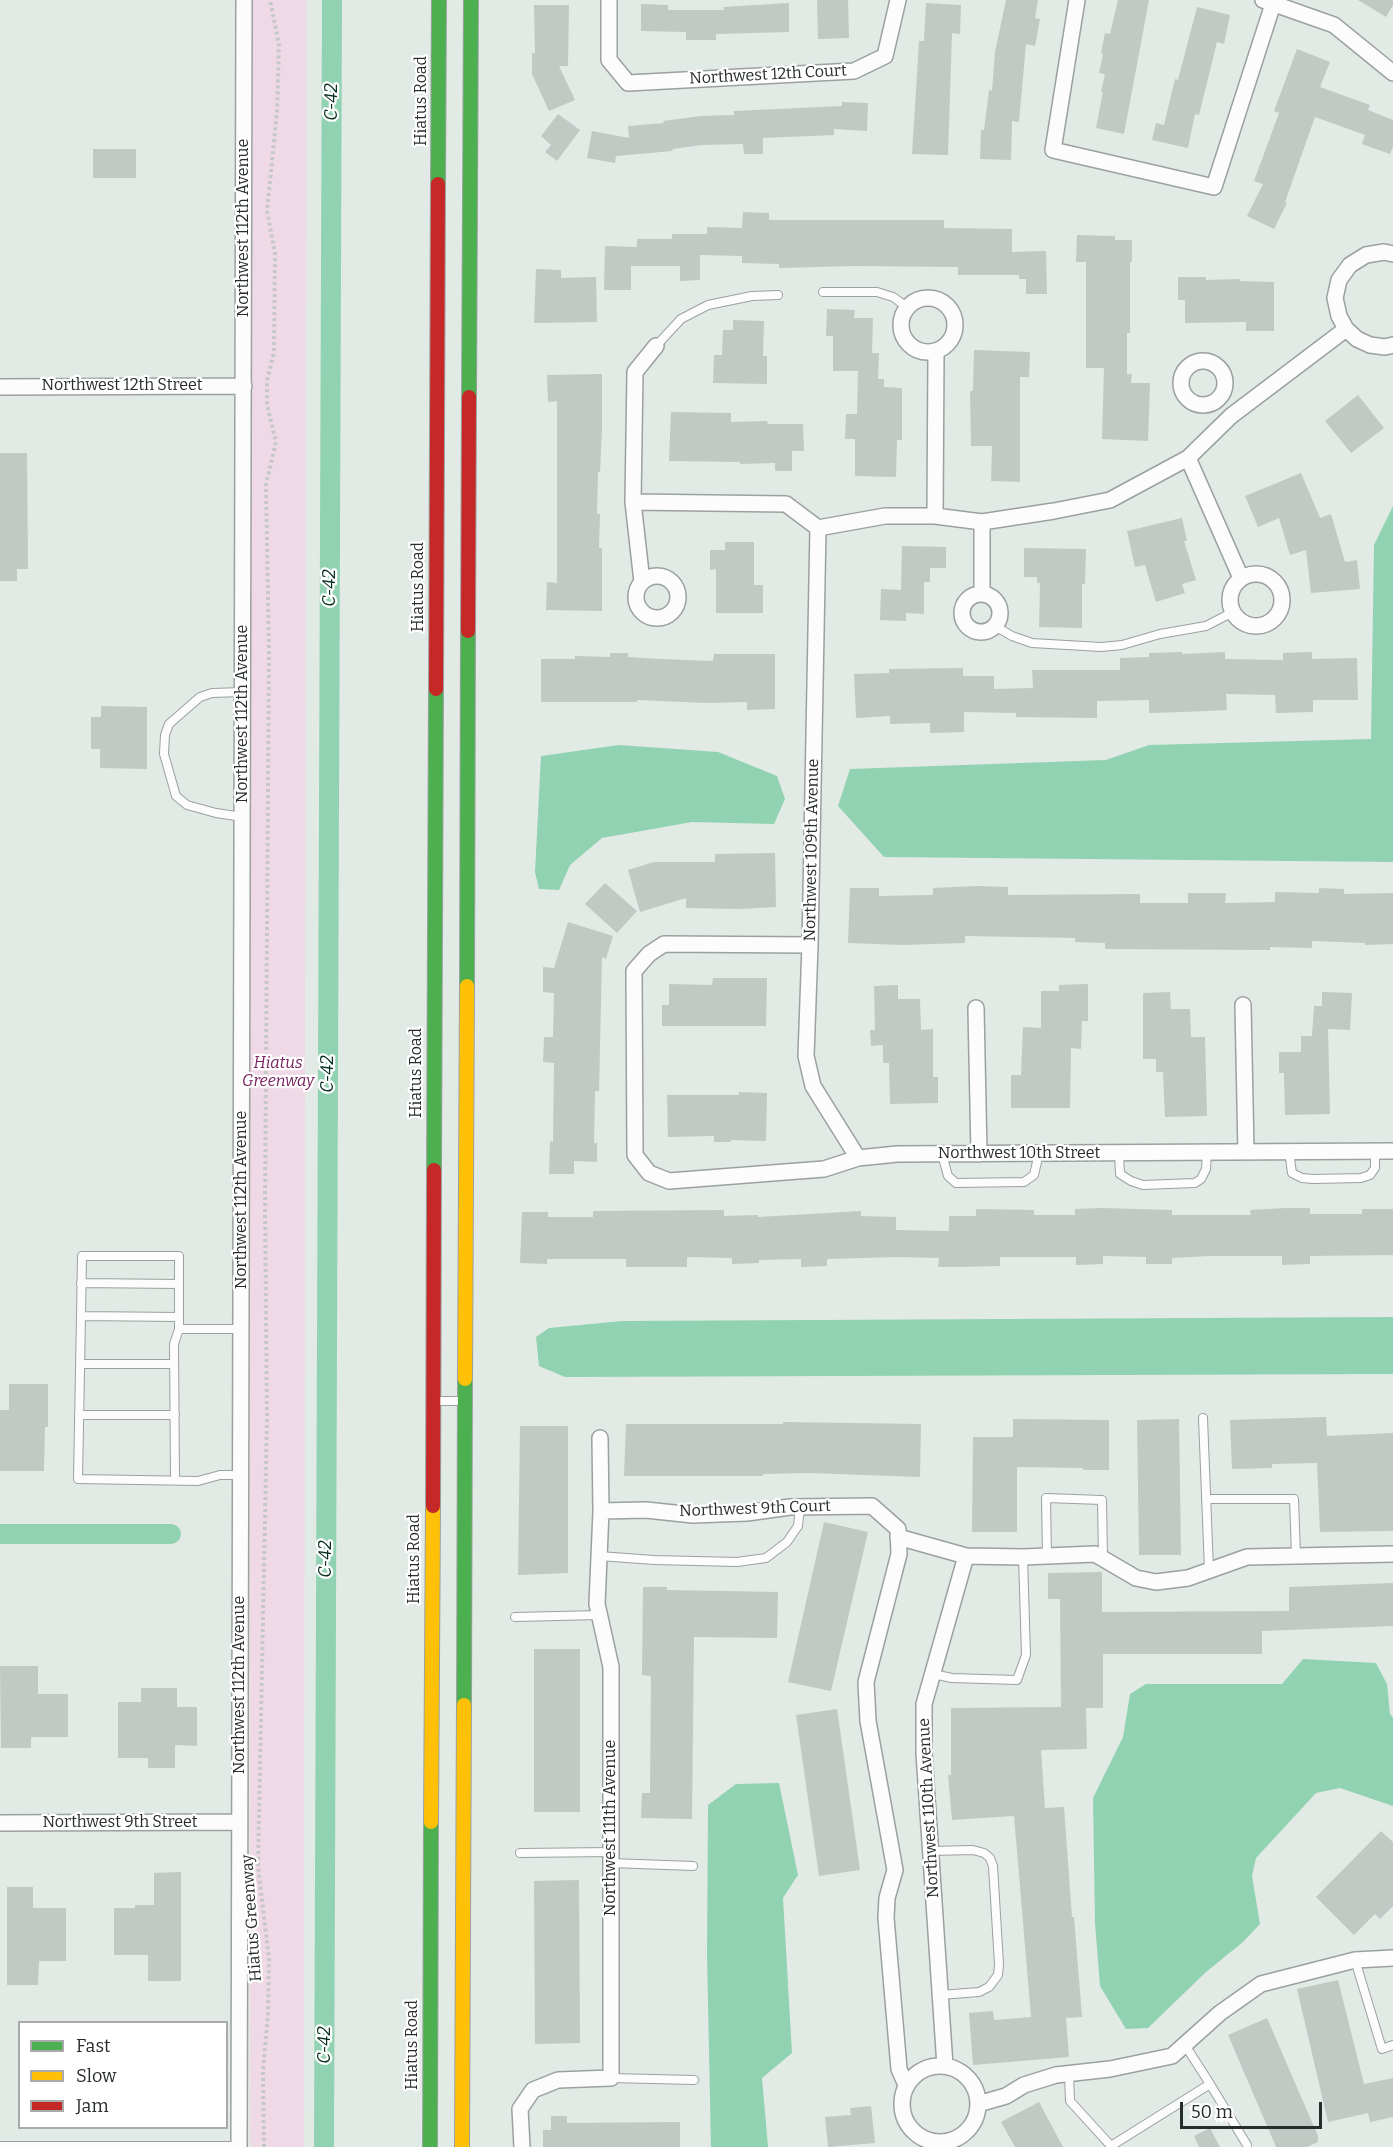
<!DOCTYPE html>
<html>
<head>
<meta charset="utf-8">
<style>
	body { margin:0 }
	#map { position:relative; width:1393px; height:2147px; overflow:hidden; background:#e2eae6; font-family:Bitter,serif }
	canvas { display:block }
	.legend { position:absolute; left:18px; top:2021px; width:210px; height:108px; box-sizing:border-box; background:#fff; border:2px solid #a9abaa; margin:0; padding:8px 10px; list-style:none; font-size:18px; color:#272d2a }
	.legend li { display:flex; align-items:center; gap:12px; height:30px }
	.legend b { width:30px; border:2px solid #a9abaa }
	.scale { position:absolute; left:1180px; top:2102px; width:142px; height:27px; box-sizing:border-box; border:3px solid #272d2a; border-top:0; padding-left:8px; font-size:18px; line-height:21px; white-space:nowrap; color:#272d2a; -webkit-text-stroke:4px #fff; paint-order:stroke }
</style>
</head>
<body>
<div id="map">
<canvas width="1393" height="2147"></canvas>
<ul class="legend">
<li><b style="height:8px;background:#4caf50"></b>Fast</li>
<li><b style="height:8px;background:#ffc107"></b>Slow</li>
<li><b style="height:8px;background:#c62828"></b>Jam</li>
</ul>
<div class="scale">50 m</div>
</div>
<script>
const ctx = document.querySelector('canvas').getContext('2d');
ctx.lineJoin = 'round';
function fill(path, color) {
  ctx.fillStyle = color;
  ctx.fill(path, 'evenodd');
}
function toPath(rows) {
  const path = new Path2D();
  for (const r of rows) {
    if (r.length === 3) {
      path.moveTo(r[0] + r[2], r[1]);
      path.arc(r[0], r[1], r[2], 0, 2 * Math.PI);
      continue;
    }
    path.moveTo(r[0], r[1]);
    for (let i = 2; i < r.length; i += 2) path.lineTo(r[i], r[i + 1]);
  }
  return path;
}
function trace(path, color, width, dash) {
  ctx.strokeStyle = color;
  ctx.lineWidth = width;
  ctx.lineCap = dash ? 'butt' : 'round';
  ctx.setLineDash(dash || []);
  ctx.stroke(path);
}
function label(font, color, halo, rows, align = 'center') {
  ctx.font = font + ' Bitter,serif';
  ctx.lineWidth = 4.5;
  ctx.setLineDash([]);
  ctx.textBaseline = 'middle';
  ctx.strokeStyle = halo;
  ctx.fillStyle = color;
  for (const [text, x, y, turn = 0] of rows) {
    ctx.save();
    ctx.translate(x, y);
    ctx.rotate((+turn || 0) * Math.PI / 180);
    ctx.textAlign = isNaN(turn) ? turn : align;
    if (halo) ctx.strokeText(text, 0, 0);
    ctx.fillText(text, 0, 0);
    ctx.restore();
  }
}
fill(toPath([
	[250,0,306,0,304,2147,250,2147]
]), '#f0d9e6');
fill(toPath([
	[1393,506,1393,862,884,857,838,806,850,769,1106,760,1149,745,1371,739,1374,545],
	[619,745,718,752,777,776,785,799,774,824,692,822,602,838,570,865,559,890,539,889,535,872,541,756],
	[1393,1317,1393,1374,565,1377,539,1366,536,1337,549,1328,622,1321],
	[1303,1659,1376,1663,1387,1684,1390,1714,1393,1718,1393,1806,1340,1788,1316,1793,1256,1858,1252,1876,1260,1924,1243,1942,1206,1972,1148,2028,1126,2029,1100,1986,1095,1923,1093,1798,1123,1737,1130,1694,1146,1684,1282,1684],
	[779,1783,798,1875,783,1898,792,2053,762,2078,768,2147,711,2147,707,1954,708,1805,736,1784]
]), '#91d2b2');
trace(toPath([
	[0,1534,171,1534],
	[324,2147,332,0]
]), '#91d2b2', 20);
fill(toPath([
	[817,0,848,0,849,38,818,39],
	[1006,0,1038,0,1035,18,1040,19,1035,46,1026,44,1019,122,1012,121,1011,160,980,159,981,130,984,130,989,90,992,91,995,52],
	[1118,0,1149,0,1124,134,1096,128,1103,92,1101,92,1105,74,1099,73,1103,54,1101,53,1105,33,1110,34],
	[1358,0,1393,0,1393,5,1386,17],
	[789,3,789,32,716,34,716,40,686,40,686,32,641,31,641,4,668,5,668,10,724,10,723,7],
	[926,3,961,5,960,34,952,33,948,155,912,154,919,41,924,41],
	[534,5,569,5,568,66,559,66,575,100,549,111,532,74,532,53,535,53],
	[1197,7,1230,15,1224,44,1217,42,1199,115,1195,114,1188,148,1152,140,1156,123,1164,125,1175,79,1178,80],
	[1297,49,1330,62,1320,87,1370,105,1368,110,1393,120,1393,146,1390,154,1362,144,1365,135,1315,117,1285,202,1287,203,1274,229,1247,216,1263,184,1254,181,1279,113,1274,111],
	[842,102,868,103,867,131,834,129,834,135,763,138,763,154,744,154,743,144,702,145,673,149,672,151,616,156,615,163,587,158,592,131,629,138,628,126,664,123,663,121,701,116,734,115,734,111,842,106],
	[558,114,580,130,557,161,545,152,551,145,541,136],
	[93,149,136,149,136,178,93,178],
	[743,212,769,213,769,220,944,220,944,228,1012,229,1012,252,1046,251,1047,294,1026,294,1026,279,1019,279,1019,275,958,275,958,267,855,266,779,268,779,264,742,263,742,256,700,255,700,280,680,281,680,266,631,266,631,290,604,290,605,246,637,247,637,239,672,239,672,234,707,234,707,227,742,228],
	[1077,235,1115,236,1115,240,1132,240,1132,262,1130,262,1130,333,1127,333,1127,374,1132,374,1131,383,1150,383,1148,441,1102,439,1104,368,1086,368,1086,262,1076,262],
	[536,269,561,270,561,278,596,277,597,322,534,323],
	[1178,277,1206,277,1206,280,1240,279,1240,281,1274,282,1274,331,1246,331,1246,322,1185,323,1185,300,1178,300],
	[827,309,855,310,854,318,873,318,872,353,879,353,878,379,884,379,884,387,902,388,902,440,897,440,896,477,855,476,855,439,845,439,846,414,857,414,858,371,833,371,833,336,826,336],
	[733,320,764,321,763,356,767,356,767,384,713,383,714,355,722,355,723,330,733,330],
	[974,350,1030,352,1029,377,1020,377,1020,482,991,481,992,446,971,446,970,391,973,391],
	[602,374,602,429,600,472,598,472,597,514,600,514,599,548,602,548,602,611,546,610,547,582,557,583,557,401,548,402,547,375],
	[1358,395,1384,428,1351,453,1325,421],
	[671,412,731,413,731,422,767,421,768,424,803,424,804,451,792,451,792,471,775,471,775,463,740,464,740,462,669,461],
	[0,453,27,453,28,569,17,569,17,581,0,581],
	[1301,473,1320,518,1331,514,1345,562,1357,560,1360,589,1311,593,1306,550,1290,555,1279,518,1258,527,1245,496],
	[1182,518,1187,541,1184,541,1196,580,1182,584,1185,593,1156,602,1145,565,1135,567,1127,531],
	[725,542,754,542,754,585,763,585,763,613,716,613,716,569,710,570,710,550,725,550],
	[902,546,946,547,946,568,930,568,930,582,924,582,924,614,906,613,906,621,880,620,881,589,901,590],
	[1024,548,1086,549,1085,584,1082,584,1082,628,1039,627,1040,583,1037,583,1037,577,1024,577],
	[1182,652,1182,654,1225,652,1225,659,1283,660,1283,653,1312,652,1312,659,1357,658,1358,700,1313,700,1313,712,1276,713,1275,695,1226,694,1227,710,1183,712,1149,713,1149,700,1097,701,1097,718,1016,717,1016,713,964,712,964,732,930,733,930,723,890,724,890,716,856,718,854,674,889,673,889,669,963,668,963,676,994,676,994,689,1033,688,1032,670,1120,670,1120,658,1149,657,1149,653],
	[610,653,628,653,628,657,661,659,713,661,714,654,775,654,775,709,747,710,747,702,706,703,637,700,637,702,541,702,541,659,575,659,575,656,610,657],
	[101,706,147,707,147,769,100,768,100,749,91,749,91,717,101,717],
	[775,853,776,907,740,909,686,908,686,898,640,912,628,870,654,862,715,862,715,854],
	[605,883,637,911,617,933,585,904],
	[977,886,1008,887,1008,895,1140,894,1140,903,1188,903,1188,893,1226,893,1225,903,1275,902,1275,892,1319,893,1319,888,1344,889,1344,894,1393,893,1393,944,1365,945,1365,943,1312,941,1312,948,1270,947,1270,950,1105,949,1105,943,1075,942,1075,938,965,936,965,943,902,945,848,943,850,888,879,888,879,896,933,895,933,888],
	[568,922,613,936,606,959,602,957,599,1091,595,1091,594,1143,597,1143,597,1162,574,1161,574,1174,549,1174,550,1141,553,1142,554,1063,543,1062,544,1037,553,1037,554,993,543,992,543,967,554,968],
	[713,978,767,978,766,1026,662,1026,662,1005,669,1005,669,984,712,985],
	[1088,984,1088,1021,1082,1021,1081,1049,1071,1048,1070,1108,1011,1108,1011,1075,1021,1075,1023,1027,1041,1028,1041,991,1059,991,1059,985],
	[898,985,898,999,920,999,921,1030,933,1029,933,1077,938,1077,938,1103,890,1104,889,1063,883,1063,883,1045,871,1046,870,1030,875,1030,874,986],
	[1170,992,1171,1009,1190,1009,1191,1037,1205,1037,1207,1116,1165,1117,1163,1072,1156,1072,1156,1059,1143,1059,1143,993],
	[1322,992,1352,993,1350,1030,1328,1029,1330,1114,1285,1115,1284,1073,1279,1073,1279,1052,1301,1052,1301,1036,1312,1036,1314,1006,1322,1006],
	[739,1092,767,1093,766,1141,731,1140,731,1142,714,1142,714,1136,668,1137,667,1095,739,1095],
	[1102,1208,1172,1210,1172,1215,1251,1215,1250,1210,1286,1208,1310,1208,1310,1214,1362,1214,1362,1209,1393,1209,1393,1255,1310,1256,1310,1264,1282,1265,1282,1256,1209,1256,1172,1258,1172,1264,1146,1264,1146,1257,1103,1256,1103,1264,1076,1265,1076,1257,1000,1257,1000,1266,959,1267,938,1267,939,1258,896,1257,827,1259,827,1266,801,1267,801,1259,759,1260,759,1263,732,1264,732,1258,687,1257,687,1267,626,1267,626,1259,547,1259,547,1264,520,1263,522,1212,548,1212,548,1217,593,1217,593,1211,724,1210,724,1216,758,1215,758,1217,861,1211,861,1216,896,1217,896,1230,949,1231,949,1216,976,1216,976,1209,1034,1210,1034,1215,1075,1215,1075,1209],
	[9,1384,48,1384,48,1427,45,1427,44,1471,0,1471,0,1410,9,1410],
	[1326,1417,1327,1436,1393,1433,1393,1531,1320,1532,1317,1463,1272,1464,1272,1468,1232,1469,1230,1420],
	[1013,1419,1109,1420,1109,1470,1083,1470,1083,1468,1017,1467,1017,1532,972,1532,973,1437,1013,1437],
	[1179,1419,1181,1555,1139,1555,1137,1420],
	[783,1422,921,1424,920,1477,810,1473,763,1474,763,1476,624,1476,626,1424,783,1424],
	[520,1426,568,1426,568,1573,518,1575],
	[824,1522,868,1532,831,1691,788,1682],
	[1102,1572,1102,1612,1289,1611,1289,1587,1393,1583,1393,1626,1262,1631,1262,1654,1103,1654,1103,1708,1086,1708,1087,1749,1041,1750,1045,1808,1064,1807,1072,1917,1074,1917,1082,2017,1066,2018,1069,2057,973,2065,969,2013,993,2011,994,2020,1031,2017,1014,1816,952,1820,948,1775,951,1775,951,1708,1061,1707,1060,1599,1048,1599,1048,1573],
	[643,1587,667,1587,667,1590,778,1592,777,1638,694,1637,692,1819,641,1818,642,1793,650,1793,651,1676,642,1675],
	[534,1649,580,1649,580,1812,534,1812],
	[0,1666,38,1666,38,1694,68,1694,68,1737,31,1737,31,1748,1,1748],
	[141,1688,177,1688,177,1707,197,1707,197,1746,175,1745,175,1768,148,1768,148,1758,118,1758,118,1702,141,1702],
	[837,1709,860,1870,819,1876,796,1715],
	[1381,1831,1393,1842,1393,1906,1380,1919,1375,1914,1354,1935,1316,1897],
	[181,1872,181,1981,148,1981,148,1955,114,1955,114,1908,135,1908,135,1905,154,1905,154,1873],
	[579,1880,580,2043,535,2044,534,1881],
	[7,1887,33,1887,33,1908,66,1908,66,1961,39,1961,38,1985,7,1985],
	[1338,1980,1364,2084,1393,2078,1393,2117,1370,2122,1368,2113,1328,2122,1297,1989],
	[1267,2018,1318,2136,1318,2142,1307,2147,1276,2147,1228,2035],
	[1039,2102,1063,2147,1015,2147,1001,2122],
	[871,2106,875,2143,828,2147,825,2117,851,2115,850,2108],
	[551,2116,567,2116,567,2123,680,2122,680,2147,543,2147,543,2130,551,2130],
	[1210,2128,1220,2147,1199,2147,1194,2136]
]), '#c2c8c4');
const lane = toPath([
	[823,292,877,292,893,297,907,307],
	[656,346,681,319,708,305,752,296,778,295],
	[995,626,1012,636,1032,643,1101,647,1122,645,1160,634,1206,626,1233,612],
	[243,817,216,813,187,805,176,796,164,754,165,735,169,724,200,697,212,693,243,692],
	[1289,1151,1292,1173,1302,1178,1313,1179,1361,1178,1370,1175,1375,1168,1375,1151],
	[1119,1153,1120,1174,1131,1181,1143,1185,1195,1183,1201,1179,1206,1169,1207,1152],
	[942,1154,948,1176,956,1183,1024,1182,1034,1175,1039,1153],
	[81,1283,179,1284],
	[81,1316,78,1479,198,1481,220,1475,241,1475],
	[179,1317,81,1316,82,1256,179,1256,179,1329,242,1329],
	[80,1364,174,1364],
	[436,1401,463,1401],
	[79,1415,175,1415],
	[1203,1418,1209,1570],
	[175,1480,174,1344,179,1329],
	[1206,1499,1294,1499,1296,1556],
	[599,1556,654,1560,737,1562,766,1558,787,1542,798,1526,800,1507],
	[1047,1556,1046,1498,1102,1500,1103,1558],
	[515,1617,600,1615],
	[933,1674,952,1678,1017,1680,1026,1655,1023,1557],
	[931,1851,973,1850,984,1853,990,1858,993,1866,999,1964,998,1975,989,1987,979,1992,940,1995],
	[520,1853,611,1852],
	[611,1863,693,1866],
	[1355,1960,1382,2049,1393,2045],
	[1069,2074,1070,2101,1111,2146,1210,2084,1185,2045],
	[611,2078,694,2080],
	[1210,2084,1247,2145],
	[0,2146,239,2146]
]);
const street = toPath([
	[609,0,609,60,628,83,854,71,885,56,898,0],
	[1077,0,1053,150,1214,187,1273,4],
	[1263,0,1334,25,1393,73],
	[1393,254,1384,252,1366,255,1350,265,1339,280,1335,298,1339,316,1346,329,1357,339,1370,345,1385,347,1393,345],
	[928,325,27],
	[1203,383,22],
	[0,387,244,386],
	[1188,458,1241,578],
	[633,502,786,504,818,528,885,516,935,516,982,522,1054,511,1110,500,1188,458,1231,416,1346,329],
	[935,516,936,352],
	[818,528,810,945,806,1056,813,1086,858,1158],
	[1256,600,26],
	[657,597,21],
	[642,582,633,502,635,372,656,346],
	[982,593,982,522],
	[981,613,19],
	[810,945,664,944,649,954,634,971,635,1155,649,1173,669,1181,824,1169,858,1158,897,1154,1393,1151],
	[1243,1005,1246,1152],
	[976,1008,979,1154],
	[601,1511,646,1510,693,1515,747,1513,790,1507,872,1506,898,1529,899,1554,866,1682,868,1721,895,1870,887,1898,886,1918,899,2069,906,2085],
	[898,1537,966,1556,1023,1557,1095,1554,1136,1578,1156,1582,1188,1578,1247,1557,1393,1554],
	[0,1823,239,1822],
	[940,2104,38],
	[945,2066,924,1753,924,1704,966,1556],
	[978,2104,1006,2096,1024,2085,1056,2075,1110,2069,1172,2056,1220,2013,1261,1984,1355,1960,1393,1958],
	[239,2147,244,0],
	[522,2147,520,2109,533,2090,558,2080,611,2078,611,1667,597,1604,601,1511,600,1438]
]);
const fast = toPath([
	[438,184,439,0],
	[469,397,471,0],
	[467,986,468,631],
	[434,1170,436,689],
	[464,1705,465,1379],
	[430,2147,431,1822]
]);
const slow = toPath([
	[465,1379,467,986],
	[431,1822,433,1506],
	[462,2147,464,1705]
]);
const jam = toPath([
	[468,631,469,397],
	[436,689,438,184],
	[433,1506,434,1170]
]);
trace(lane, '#9ba19e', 10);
trace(street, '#9ba19e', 18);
trace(fast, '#9ba19e', 16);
trace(slow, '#9ba19e', 16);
trace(jam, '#9ba19e', 16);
trace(toPath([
	[264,2147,263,2070,268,2015,269,1959,258,1866,267,1417,265,1205,269,654,266,484,276,442,267,405,267,381,274,352,275,253,267,211,277,112,279,45,270,0]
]), '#c5c8c6', 4, [3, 3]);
trace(lane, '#fbfcfb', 8);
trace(street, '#fbfcfb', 15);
trace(fast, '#4caf50', 14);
trace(slow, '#ffc107', 14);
trace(jam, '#c62828', 14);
label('16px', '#272d2a', '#fff', [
	["Northwest 12th Court",768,75,-3],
	["Hiatus Road",422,101,-90],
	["Northwest 112th Avenue",244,228,-90],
	["Northwest 12th Street",122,386],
	["Hiatus Road",419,587,-90],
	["Northwest 112th Avenue",243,714,-90],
	["Northwest 109th Avenue",812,850,-89],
	["Hiatus Road",417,1073,-90],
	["Northwest 10th Street",1019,1154],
	["Northwest 112th Avenue",242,1200,-90],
	["Northwest 9th Court",755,1509,-2],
	["Hiatus Road",415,1559,-90],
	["Northwest 112th Avenue",240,1685,-90],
	["Northwest 110th Avenue",929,1808,-93],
	["Northwest 9th Street",120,1823],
	["Northwest 111th Avenue",611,1828,-90],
	["Hiatus Greenway",252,1918,-94],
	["Hiatus Road",413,2045,-90]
]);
label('italic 16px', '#77205b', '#fff', [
	["Hiatus",278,1064],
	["Greenway",278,1082]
]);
label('italic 18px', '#093121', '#fff', [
	["C-42",332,102,-90],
	["C-42",330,588,-90],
	["C-42",328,1074,-90],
	["C-42",326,1559,-90],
	["C-42",325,2045,-90]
]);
</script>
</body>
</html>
